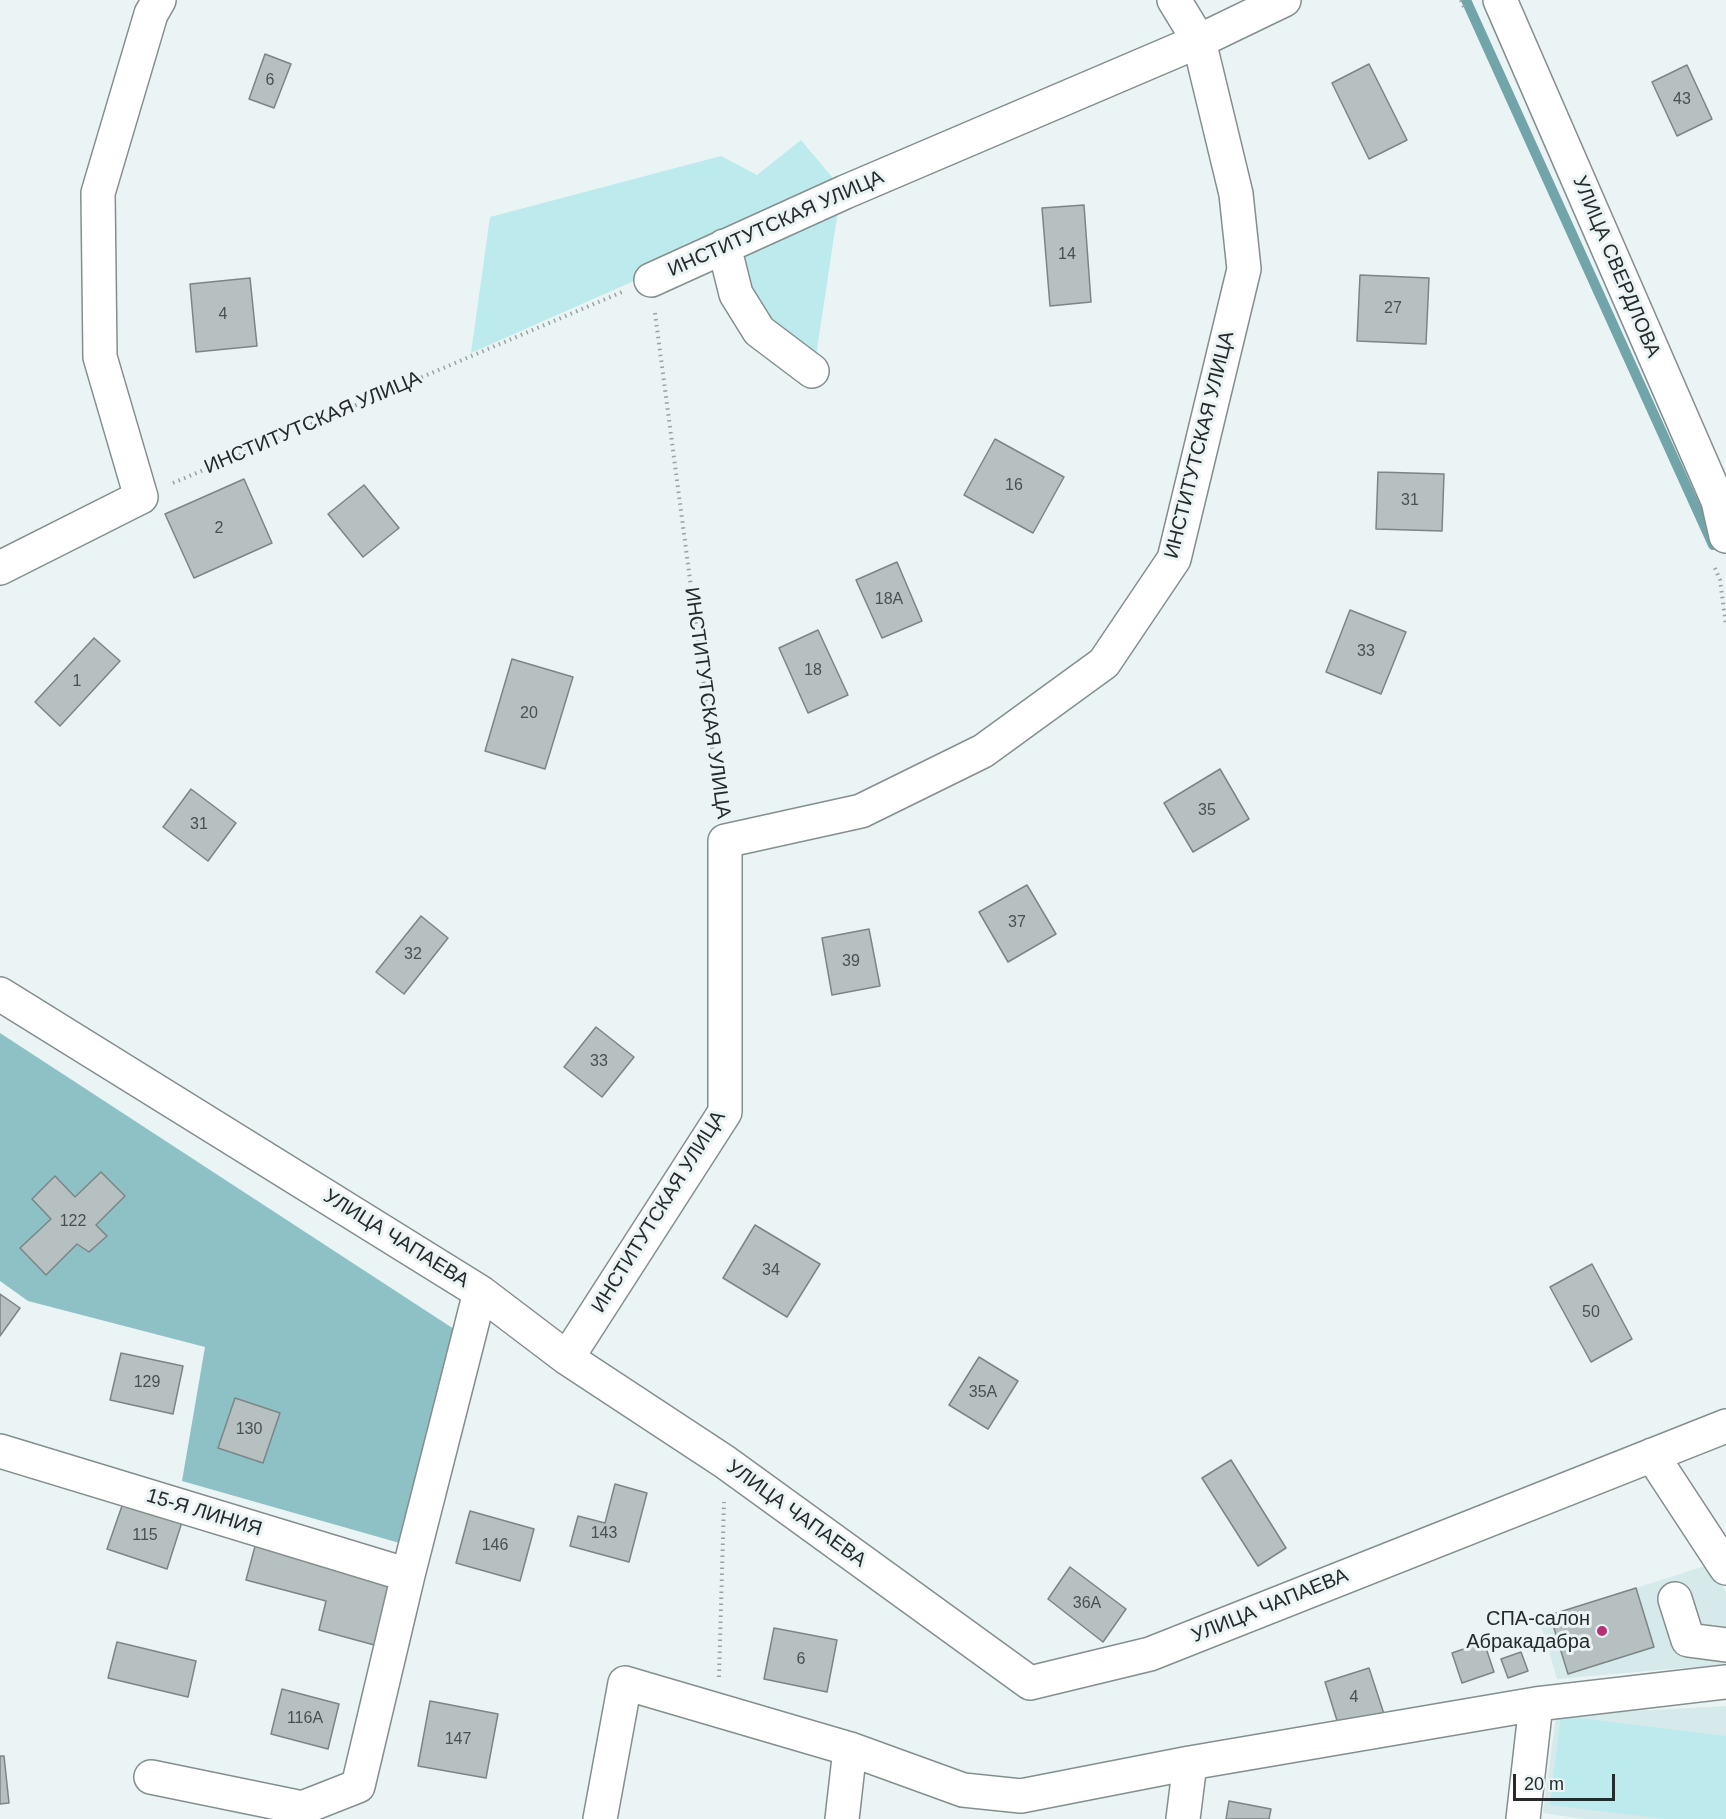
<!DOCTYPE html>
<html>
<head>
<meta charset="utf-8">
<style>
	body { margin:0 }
	#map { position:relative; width:1726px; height:1819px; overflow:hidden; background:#eaf4f5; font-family:Helvetica,sans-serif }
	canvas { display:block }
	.scale { position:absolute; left:1513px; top:1774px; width:102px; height:27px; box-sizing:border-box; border:3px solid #262a2a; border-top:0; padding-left:8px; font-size:18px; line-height:21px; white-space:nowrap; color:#262a2a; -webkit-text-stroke:4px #eaf4f5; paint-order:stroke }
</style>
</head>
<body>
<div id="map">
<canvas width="1726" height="1819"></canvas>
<div class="scale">20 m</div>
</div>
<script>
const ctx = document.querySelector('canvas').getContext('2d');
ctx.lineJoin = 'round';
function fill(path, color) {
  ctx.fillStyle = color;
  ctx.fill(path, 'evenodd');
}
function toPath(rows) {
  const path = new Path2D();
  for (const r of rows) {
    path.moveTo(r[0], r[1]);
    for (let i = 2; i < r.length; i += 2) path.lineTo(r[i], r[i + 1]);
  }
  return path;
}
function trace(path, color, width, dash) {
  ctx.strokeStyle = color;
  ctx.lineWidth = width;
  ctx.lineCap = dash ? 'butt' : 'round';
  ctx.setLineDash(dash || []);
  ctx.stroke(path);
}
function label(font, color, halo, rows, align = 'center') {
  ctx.font = font + ' Helvetica,sans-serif';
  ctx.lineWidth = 6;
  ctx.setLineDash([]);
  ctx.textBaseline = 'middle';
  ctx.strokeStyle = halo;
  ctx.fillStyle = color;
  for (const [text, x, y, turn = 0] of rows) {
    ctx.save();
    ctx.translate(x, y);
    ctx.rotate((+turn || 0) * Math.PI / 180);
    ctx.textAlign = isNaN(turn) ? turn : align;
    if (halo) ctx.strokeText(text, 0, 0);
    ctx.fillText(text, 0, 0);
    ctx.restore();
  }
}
fill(toPath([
	[1708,1565,1726,1592,1726,1664,1557,1679,1539,1619],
	[1726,1706,1726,1819,1584,1819,1543,1813,1556,1715]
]), '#d6e9eb');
fill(toPath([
	[801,140,842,189,471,353,490,217,721,156,757,175],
	[840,197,814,369,763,331,728,248],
	[1561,1716,1726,1736,1726,1819,1666,1819,1550,1805]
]), '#bceaed');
fill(toPath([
	[0,1033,457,1331,403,1544,182,1481,205,1347,28,1301,0,1281]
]), '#8dc1c6');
trace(toPath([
	[1466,0,1713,545]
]), '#71a5a9', 10);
const building = toPath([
	[265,54,291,64,274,108,249,99,265,54],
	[1369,64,1407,140,1369,159,1332,83,1369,64],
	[1687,65,1712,119,1677,136,1652,82,1687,65],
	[1084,205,1091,302,1050,306,1042,208,1084,205],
	[1360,275,1429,278,1426,344,1357,341,1360,275],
	[250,278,257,346,196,352,190,284,250,278],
	[995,439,1064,477,1033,533,964,495,995,439],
	[1378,472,1444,474,1442,531,1376,529,1378,472],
	[244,479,272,543,194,578,165,514,244,479],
	[364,485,399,528,363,557,328,514,364,485],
	[897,562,922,621,882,638,856,580,897,562],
	[1350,610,1406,632,1381,694,1326,672,1350,610],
	[818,630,848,695,808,713,779,648,818,630],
	[94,638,120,661,60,726,35,702,94,638],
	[512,659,573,677,545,769,485,751,512,659],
	[1220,769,1249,819,1193,852,1164,803,1220,769],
	[191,789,236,823,208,861,163,827,191,789],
	[1027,885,1056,934,1008,962,979,912,1027,885],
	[421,916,448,938,404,994,376,972,421,916],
	[869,929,880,986,832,995,822,938,869,929],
	[596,1027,634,1057,602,1097,564,1067,596,1027],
	[101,1172,125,1196,96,1225,107,1236,89,1252,77,1244,46,1275,20,1248,51,1219,32,1199,55,1176,75,1197,101,1172],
	[755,1225,820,1264,787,1317,723,1278,755,1225],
	[1592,1264,1632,1339,1591,1362,1550,1287,1592,1264],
	[0,1294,20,1308,0,1336,0,1294],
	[121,1353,183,1366,173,1414,110,1400,121,1353],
	[979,1357,1018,1381,988,1429,949,1405,979,1357],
	[235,1398,280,1413,263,1463,218,1448,235,1398],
	[1231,1460,1286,1548,1258,1566,1202,1478,1231,1460],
	[615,1484,647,1493,629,1562,570,1546,578,1516,605,1523,615,1484],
	[123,1503,182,1522,167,1569,107,1549,123,1503],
	[470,1511,534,1529,520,1581,456,1563,470,1511],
	[257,1539,396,1577,378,1646,319,1630,326,1601,246,1580,257,1539],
	[1070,1567,1126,1609,1103,1642,1048,1599,1070,1567],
	[1636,1588,1654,1647,1568,1674,1550,1615,1636,1588],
	[774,1628,837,1640,827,1692,764,1679,774,1628],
	[117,1642,196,1661,188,1697,108,1678,117,1642],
	[1484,1642,1494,1672,1462,1683,1452,1653,1484,1642],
	[1521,1652,1528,1671,1508,1678,1501,1659,1521,1652],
	[1369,1668,1384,1714,1339,1727,1325,1682,1369,1668],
	[282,1689,339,1704,328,1749,271,1734,282,1689],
	[430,1701,498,1714,486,1778,418,1766,430,1701],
	[0,1756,4,1756,9,1803,0,1804,0,1756],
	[1229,1801,1271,1809,1269,1819,1226,1819,1229,1801]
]);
fill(building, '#b6c0c1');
trace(building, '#7c8586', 1.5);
const minor = toPath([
	[1500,0,1718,501,1726,536],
	[724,246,736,294,759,331,812,371],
	[651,280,845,192,1199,41,1284,0],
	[0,568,141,497,100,357,98,193,151,14,159,0],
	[0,994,480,1292,567,1358,725,1462,1030,1683,1150,1654,1726,1426],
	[567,1358,725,1112,725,841,861,811,983,751,1104,663,1174,559,1244,269,1236,194,1199,41,1174,0],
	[0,1451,408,1575],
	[1652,1455,1726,1568],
	[1675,1599,1688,1640,1726,1645],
	[151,1777,302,1808,358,1786,408,1575,480,1292],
	[600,1819,625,1683,850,1749,963,1790,1021,1796,1190,1763,1536,1704,1726,1682],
	[842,1819,850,1749],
	[1183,1819,1190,1763],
	[1523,1819,1536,1704]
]);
trace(minor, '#858e8f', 36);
trace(toPath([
	[1461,0,1465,10],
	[655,313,720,808],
	[173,483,622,292],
	[1715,568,1720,580,1726,625],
	[719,1677,724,1502]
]), '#9aa1a2', 4, [1.5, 4.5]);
trace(minor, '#fff', 33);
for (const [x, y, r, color] of [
	[1602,1631,6,"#b53178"]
]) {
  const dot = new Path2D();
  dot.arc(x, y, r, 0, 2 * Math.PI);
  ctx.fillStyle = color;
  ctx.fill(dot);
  trace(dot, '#eaf4f5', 2);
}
label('16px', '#4a5050', null, [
	["6",270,81],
	["43",1682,100],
	["14",1067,255],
	["27",1393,309],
	["4",223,315],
	["16",1014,486],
	["31",1410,501],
	["2",219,529],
	["18А",889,600],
	["33",1366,652],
	["18",813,671],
	["1",77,682],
	["20",529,714],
	["35",1207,811],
	["31",199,825],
	["37",1017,923],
	["32",413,955],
	["39",851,962],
	["33",599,1062],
	["122",73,1222],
	["34",771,1271],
	["50",1591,1313],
	["129",147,1383],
	["35А",983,1393],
	["130",249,1430],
	["143",604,1534],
	["115",145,1536],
	["146",495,1546],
	["36А",1087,1604],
	["6",801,1660],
	["4",1354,1698],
	["116А",305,1719],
	["147",458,1740]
]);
label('20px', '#262a2a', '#eaf4f5', [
	["ИНСТИТУТСКАЯ УЛИЦА",776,224,-24],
	["УЛИЦА СВЕРДЛОВА",1616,267,67],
	["ИНСТИТУТСКАЯ УЛИЦА",313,423,-23],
	["ИНСТИТУТСКАЯ УЛИЦА",1200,445,-76],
	["ИНСТИТУТСКАЯ УЛИЦА",707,703,82],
	["ИНСТИТУТСКАЯ УЛИЦА",659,1212,-58],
	["УЛИЦА ЧАПАЕВА",396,1239,32],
	["15-Я ЛИНИЯ",204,1513,17],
	["УЛИЦА ЧАПАЕВА",796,1514,36],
	["УЛИЦА ЧАПАЕВА",1270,1606,-22]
]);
label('20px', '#262a2a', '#eaf4f5', [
	["СПА-салон",1590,1619],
	["Абракадабра",1590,1642]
], 'right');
</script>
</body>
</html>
